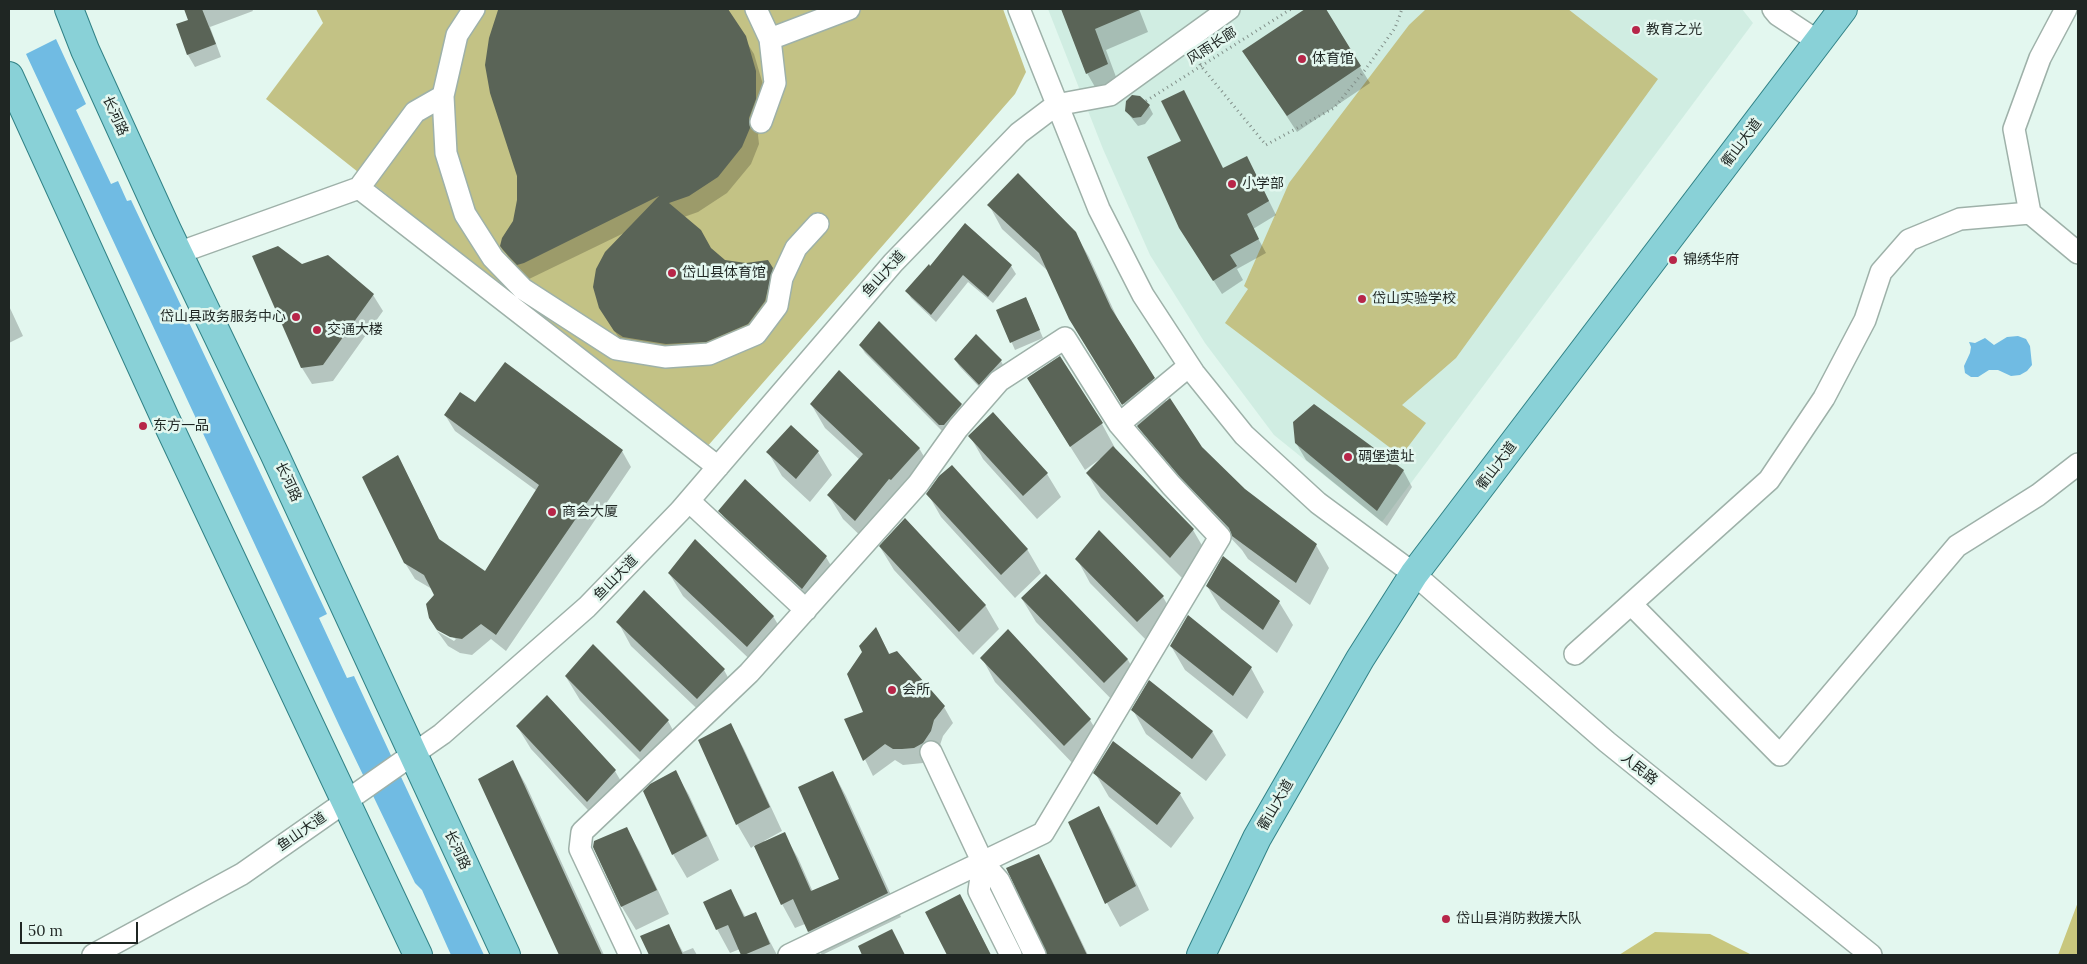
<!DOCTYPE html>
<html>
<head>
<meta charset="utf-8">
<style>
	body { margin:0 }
	#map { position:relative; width:2087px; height:964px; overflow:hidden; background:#e3f7ef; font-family:Lora,serif }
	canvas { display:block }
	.frame { position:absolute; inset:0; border:10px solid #1f2623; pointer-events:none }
	.scale { position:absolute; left:20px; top:922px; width:118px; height:22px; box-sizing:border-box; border:2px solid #1f2623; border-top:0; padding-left:6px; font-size:15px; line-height:18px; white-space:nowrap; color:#1f2623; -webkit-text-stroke:4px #e3f7ef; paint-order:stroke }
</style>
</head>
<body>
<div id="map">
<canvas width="2087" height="964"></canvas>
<div class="frame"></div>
<div class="scale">50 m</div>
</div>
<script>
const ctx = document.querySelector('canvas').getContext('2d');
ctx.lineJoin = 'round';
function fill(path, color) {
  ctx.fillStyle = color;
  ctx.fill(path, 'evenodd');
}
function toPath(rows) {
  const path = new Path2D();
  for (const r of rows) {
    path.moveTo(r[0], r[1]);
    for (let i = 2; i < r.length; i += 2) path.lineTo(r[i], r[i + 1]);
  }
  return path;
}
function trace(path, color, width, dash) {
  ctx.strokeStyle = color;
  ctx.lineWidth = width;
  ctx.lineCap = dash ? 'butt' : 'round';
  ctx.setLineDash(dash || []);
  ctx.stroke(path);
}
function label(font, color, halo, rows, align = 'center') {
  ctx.font = font + ' Lora,"Noto Sans SC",serif';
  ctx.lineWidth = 5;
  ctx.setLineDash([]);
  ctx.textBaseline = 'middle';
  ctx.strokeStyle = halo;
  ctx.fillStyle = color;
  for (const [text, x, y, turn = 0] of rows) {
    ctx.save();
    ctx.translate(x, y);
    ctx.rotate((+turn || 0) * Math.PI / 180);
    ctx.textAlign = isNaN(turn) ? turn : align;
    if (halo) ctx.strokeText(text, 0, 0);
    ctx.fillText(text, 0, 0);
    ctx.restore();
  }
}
fill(toPath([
	[1048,9,1742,9,1753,23,1382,522,1274,435,1205,343,1150,255,1103,149]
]), '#d0ede2');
fill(toPath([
	[316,9,1003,9,1026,72,1015,94,706,448,266,99,323,23],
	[1426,9,1568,9,1658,79,1456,358,1402,405,1426,423,1401,456,1225,323,1248,289,1244,286,1289,183,1409,25]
]), '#c3c285');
fill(toPath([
	[2078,902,2078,955,2058,955],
	[1655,932,1710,934,1752,955,1619,955]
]), '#c8c77d');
fill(toPath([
	[56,39,86,104,76,110,111,184,118,181,127,201,131,200,327,614,319,618,347,678,354,676,484,955,451,955,422,890,415,883,339,725,26,54],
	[2018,336,2026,339,2030,346,2032,365,2027,371,2020,375,2011,376,1998,370,1989,370,1978,377,1971,377,1965,373,1964,366,1970,353,1971,347,1969,342,1975,343,1985,338,1994,345,2007,337]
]), '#70bbe3');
fill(toPath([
	[185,9,252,9,253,11,210,27,221,57,195,67,188,55,177,25,190,20],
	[514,9,726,9,754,54,764,88,765,116,758,135,759,144,751,164,727,193,698,212,684,217,711,249,724,261,772,269,781,286,774,317,716,358,625,347,610,324,624,233,527,280,511,262,502,246,514,222,519,200,518,176,498,11],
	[1062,9,1139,9,1148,32,1106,50,1119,85,1099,94,1087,73],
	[1307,9,1324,9,1370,83,1297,132,1244,51],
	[1149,106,1153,114,1145,124,1138,126,1126,111],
	[1254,171,1276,215,1253,229,1266,253,1237,269,1243,280,1222,294,1189,242],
	[989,205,1075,233,1089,257,1121,326,1167,402,1201,448,1245,490,1316,545,1329,568,1310,605,1248,559,1242,550,1195,500,1152,449,1085,343,1049,272,1002,229],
	[965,224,1011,266,1016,274,993,303,968,282,936,322,911,298,907,291,931,267],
	[328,257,373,295,383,311,333,381,312,384,302,368,302,265],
	[1026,298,1043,338,1015,350,998,311],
	[9,306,23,336,9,343],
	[879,323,961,405,966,413,946,435,865,353,860,345],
	[955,360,1001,361,1005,369,984,392,960,367],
	[1042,402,1102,424,1115,448,1114,449,1193,530,1207,554,1184,580,1101,497,1087,473,1101,460,1100,459,1085,470],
	[475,404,622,451,631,467,506,651,491,639,472,655,460,653,448,646,440,635,437,631,454,641,456,639,436,628,436,629,430,618,435,595,432,589,415,579,405,563,406,473,440,541,485,573,537,491,455,431,445,415],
	[811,404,919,448,933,472,869,544,843,519,829,496,860,460,825,428],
	[970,436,1047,474,1061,497,1037,519,983,459],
	[1296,443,1403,470,1412,487,1387,526,1306,460],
	[768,452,818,452,832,475,810,502,782,476],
	[928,494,1027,549,1041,573,1015,598,941,517],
	[720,511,826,557,840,581,816,612,734,535],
	[880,547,985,605,999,629,973,655,894,570],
	[1077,559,1163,597,1177,621,1151,645,1090,583],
	[669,573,773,616,787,640,761,670,683,596],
	[1046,576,1128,660,1141,683,1118,706,1036,622,1022,599],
	[1207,586,1279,602,1293,625,1277,653,1221,609],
	[618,622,724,670,737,694,711,722,631,646],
	[876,629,890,655,944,707,953,723,943,736,939,748,932,759,923,763,903,765,895,760,873,776,846,720,865,713],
	[1171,646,1251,668,1264,692,1247,719,1185,670],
	[982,658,1090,720,1104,743,1078,769,995,682],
	[566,677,668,721,681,745,654,774,580,700],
	[547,697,615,771,629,795,601,824,531,749,517,726],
	[1133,710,1212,731,1226,755,1206,781,1146,734],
	[731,725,744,749,782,831,764,841,765,842,784,834,798,858,813,892,840,880,833,772,846,796,901,917,822,955,805,924,795,928,782,904,755,845,751,848,737,824],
	[1113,743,1180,794,1194,818,1171,848,1109,797,1095,773],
	[513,762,526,785,604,955,561,955,480,779],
	[675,772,689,795,719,860,687,878,673,854],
	[1099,808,1112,831,1149,910,1120,927,1107,903,1070,823],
	[626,828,640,852,669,914,636,930,622,907,594,847],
	[1039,856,1052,880,1088,955,1049,955],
	[731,891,746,918,755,913,777,955,742,955,740,949,730,953,717,929],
	[960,896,973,920,991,955,948,955,927,912],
	[668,925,683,952,693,948,697,955,650,955,642,937]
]), '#0003');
fill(toPath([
	[184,9,202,9,216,44,187,55,176,24,188,20],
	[507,9,728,9,746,36,756,71,756,99,749,118,750,128,742,147,718,177,689,196,669,203,701,230,711,248,725,260,746,263,768,260,773,268,765,301,748,324,706,342,666,344,623,337,614,331,599,308,593,287,596,269,605,252,659,196,524,263,517,265,503,250,500,246,502,238,513,221,517,200,517,176,490,93,485,65,489,38,498,10],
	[1061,9,1142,9,1095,29,1108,64,1086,74],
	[1305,9,1326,9,1361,66,1287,116,1242,51],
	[1184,90,1223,168,1247,156,1269,201,1247,214,1259,239,1230,255,1237,266,1213,281,1179,228,1147,157,1181,141,1161,101],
	[1132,95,1140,96,1150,105,1141,117,1133,118,1125,111,1126,101],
	[1018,173,1076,232,1111,308,1155,378,1122,405,1069,319,1039,253,987,205],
	[965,223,1012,265,988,297,963,275,931,315,905,291,929,264,930,266],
	[278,246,302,264,328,255,374,294,323,365,301,368,252,256],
	[1026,297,1040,330,1010,343,996,310],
	[879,321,962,404,944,425,939,425,859,345],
	[976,334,1002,360,979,385,954,359],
	[1060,356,1103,423,1070,447,1027,378],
	[505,362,623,450,496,635,481,624,462,639,450,637,437,630,429,618,426,604,434,595,424,575,404,563,362,477,398,455,439,539,485,571,539,485,444,415,460,392,475,402],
	[839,370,920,448,891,480,889,479,855,521,827,495,863,454,810,404],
	[1170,398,1202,447,1245,489,1317,544,1296,583,1232,536,1229,528,1180,477,1137,426],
	[1314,404,1404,470,1377,511,1295,443,1293,422],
	[993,412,1048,473,1023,496,968,436],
	[791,425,819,451,796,479,766,452],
	[1113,446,1194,529,1170,558,1086,473],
	[952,465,1028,549,1001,575,926,494,939,476],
	[745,479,827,556,802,589,718,511],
	[905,518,986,605,959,632,879,546],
	[1099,530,1164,596,1137,622,1075,559],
	[695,539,774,616,747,647,668,573],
	[1223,556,1280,601,1263,630,1206,586],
	[1046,574,1128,659,1104,683,1021,598],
	[644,590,725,669,697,699,616,622],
	[1188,615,1252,667,1233,696,1170,646],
	[876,627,889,654,897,651,945,706,934,720,931,731,923,743,914,748,902,749,893,749,885,744,863,761,844,719,863,712,847,674,862,652,859,646],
	[1008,629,1091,719,1064,746,980,658],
	[593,644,669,720,640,752,565,676],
	[1149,680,1213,731,1192,759,1131,710],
	[547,695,616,770,587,802,516,726],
	[731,723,770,807,736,825,698,740],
	[1113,741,1181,793,1157,825,1093,773],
	[513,760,567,879,602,955,559,955,478,779],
	[676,770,707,836,672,855,643,791,650,784],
	[833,771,888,893,808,932,793,899,781,905,754,846,785,832,811,891,839,879,798,787],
	[1099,806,1136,886,1105,904,1068,822],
	[627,827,657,890,621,907,593,847,594,841],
	[1039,854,1087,955,1047,955,1006,868],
	[731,889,744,917,756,912,770,944,744,955,741,955,728,925,716,930,703,902],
	[960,894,991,955,947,955,925,912],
	[669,924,683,955,649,955,640,936],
	[892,929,905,955,862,955,858,946]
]), '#5a6457');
const minor = toPath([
	[474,9,457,35,443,96,446,153,465,214,493,258,523,289,616,349,665,357,709,354,756,334,777,306,782,278,796,248,818,224],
	[756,9,770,39,775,83,761,122],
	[1019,9,1099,209,1143,295,1194,373,1244,435,1318,503,1414,574,1607,742,1871,955],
	[1773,9,1778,15,1819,42],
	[2066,9,2040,58,2014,129,2030,213,2078,253],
	[770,39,849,9],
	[359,188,415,112,443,96],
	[178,253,359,188,718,467],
	[1119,424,1189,366],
	[689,501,806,610],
	[1631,604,1780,755,1957,546,2038,495,2078,464],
	[1575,654,1769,480,1824,398,1865,320,1881,272,1909,240,1960,219,2030,213],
	[931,752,983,863,999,881,1035,955],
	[983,863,979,891,1011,955],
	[93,955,242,874,442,734,587,607,680,511,893,263,1019,133,1056,105,1110,95,1229,9],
	[630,955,580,849,582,832,749,673,918,484,958,428,999,381,1065,338,1119,424,1171,485,1220,537,1043,833,789,955]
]);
const major = toPath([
	[69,9,85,50,167,230,274,453,506,955],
	[9,76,165,418,418,955],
	[1201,955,1257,838,1360,659,1414,574,1843,9]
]);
trace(minor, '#9eb1a9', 24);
trace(major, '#318286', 30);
trace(toPath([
	[1195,55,1201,66,1266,145,1334,108,1365,70,1395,28,1402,9],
	[1146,101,1291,9]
]), '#818f89', 3, [1, 4]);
trace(minor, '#fff', 21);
trace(major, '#89d1d7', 28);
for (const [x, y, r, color] of [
	[1636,30,5,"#b72649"],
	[1302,59,5,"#b72649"],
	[1232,184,5,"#b72649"],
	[1673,260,5,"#b72649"],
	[672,273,5,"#b72649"],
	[1362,299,5,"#b72649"],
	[296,317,5,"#b72649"],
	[317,330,5,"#b72649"],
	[143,426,5,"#b72649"],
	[1348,457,5,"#b72649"],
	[552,512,5,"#b72649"],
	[892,690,5,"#b72649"],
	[1446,919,5,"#b72649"]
]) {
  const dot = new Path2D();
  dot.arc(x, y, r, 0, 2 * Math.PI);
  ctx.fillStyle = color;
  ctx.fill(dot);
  trace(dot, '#e3f7ef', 2);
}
label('14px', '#1f2623', '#e3f7ef', [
	["教育之光",1646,30],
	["体育馆",1312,59],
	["小学部",1242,184],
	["锦绣华府",1683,260],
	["岱山县体育馆",682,273],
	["岱山实验学校",1372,299],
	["岱山县政务服务中心",286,317,"right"],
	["交通大楼",327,330],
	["东方一品",153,426],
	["碉堡遗址",1358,457],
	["商会大厦",562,512],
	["会所",902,690],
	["岱山县消防救援大队",1456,919]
], 'left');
label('14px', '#1f2623', '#e3f7ef', [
	["风雨长廊",1212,46,-33],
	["长河路",115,116,66],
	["衢山大道",1742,143,-53],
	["鱼山大道",884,274,-48],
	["衢山大道",1497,466,-53],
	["长河路",288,482,65],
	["鱼山大道",616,578,-46],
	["人民路",1639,769,39],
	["衢山大道",1276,805,-60],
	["鱼山大道",302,832,-35],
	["长河路",457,850,65]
]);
</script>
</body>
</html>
